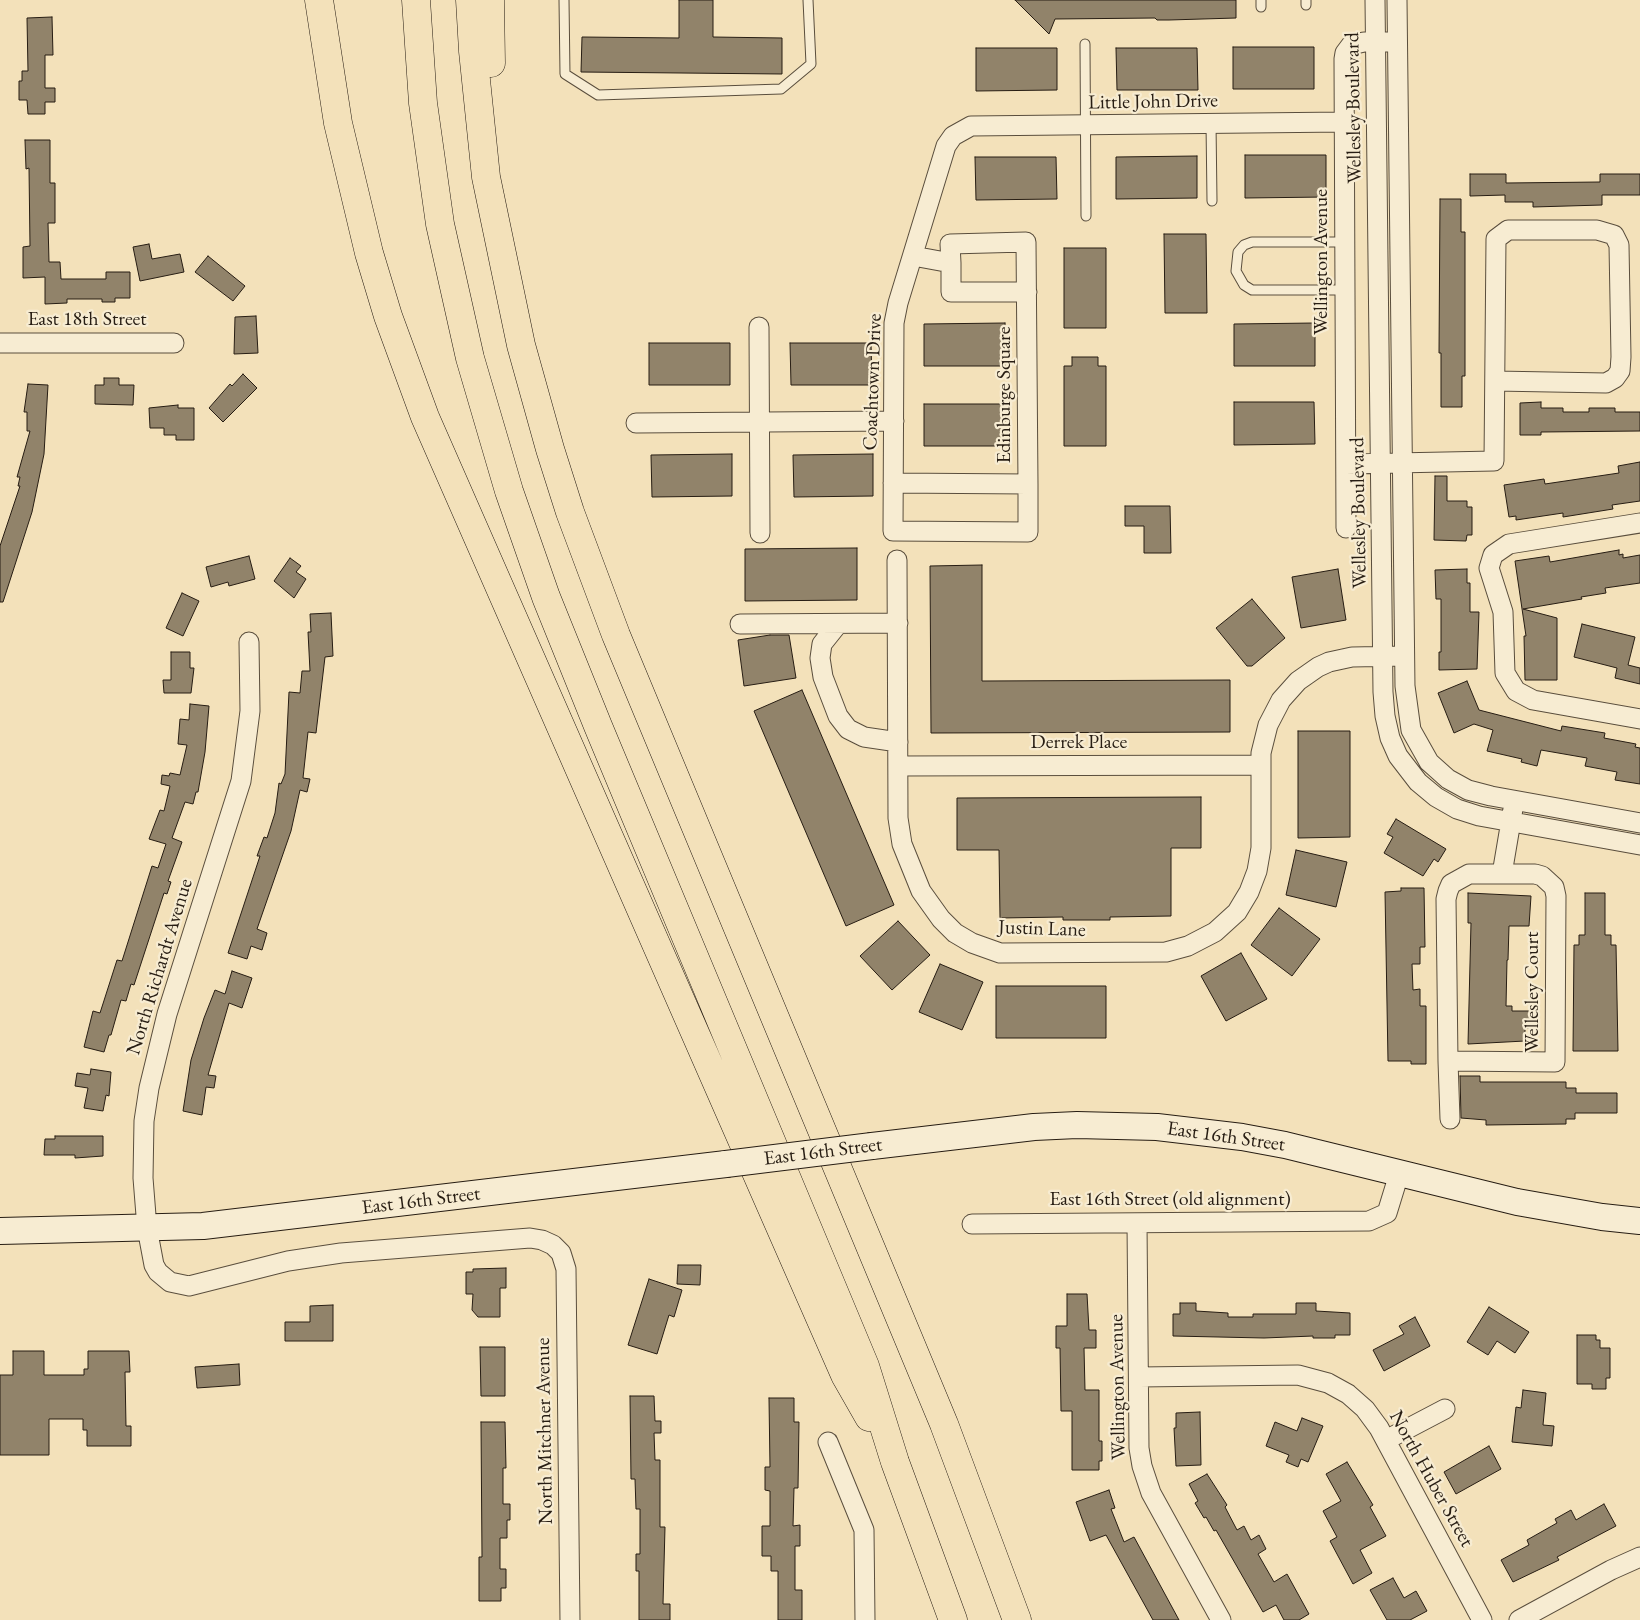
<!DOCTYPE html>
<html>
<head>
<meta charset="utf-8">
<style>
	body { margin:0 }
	canvas { display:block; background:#f3e1ba }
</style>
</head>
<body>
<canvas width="1640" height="1620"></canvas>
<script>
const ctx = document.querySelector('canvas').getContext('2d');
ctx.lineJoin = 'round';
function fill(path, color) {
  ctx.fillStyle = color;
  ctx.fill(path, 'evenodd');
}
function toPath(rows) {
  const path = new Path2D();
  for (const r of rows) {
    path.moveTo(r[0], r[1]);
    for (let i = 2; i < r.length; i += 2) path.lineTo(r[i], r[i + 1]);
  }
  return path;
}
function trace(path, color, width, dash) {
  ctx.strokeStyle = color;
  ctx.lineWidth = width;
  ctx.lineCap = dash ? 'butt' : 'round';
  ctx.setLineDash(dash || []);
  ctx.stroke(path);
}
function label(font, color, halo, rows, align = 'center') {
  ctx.font = font + ' "EB Garamond",serif';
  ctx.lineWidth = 4.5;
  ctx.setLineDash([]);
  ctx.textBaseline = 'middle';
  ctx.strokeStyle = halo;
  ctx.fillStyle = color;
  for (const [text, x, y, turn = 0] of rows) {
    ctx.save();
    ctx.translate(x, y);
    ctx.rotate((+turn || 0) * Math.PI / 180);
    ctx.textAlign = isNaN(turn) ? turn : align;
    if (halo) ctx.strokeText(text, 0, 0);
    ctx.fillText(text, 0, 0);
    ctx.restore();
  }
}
const building = toPath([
	[679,0,713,0,713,37,782,38,782,74,581,72,582,37,679,38,679,0],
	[1015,0,1236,0,1236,18,1169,20,1157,20,1155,18,1055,19,1049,34,1015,0],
	[52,17,53,55,45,55,45,88,55,88,55,102,45,102,45,114,28,114,27,100,19,100,19,81,22,81,22,71,28,71,27,18,52,17],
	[1233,47,1314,47,1314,89,1233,89,1233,47],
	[976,48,1057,48,1057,90,976,91,976,48],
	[1116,48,1197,48,1198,90,1117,90,1116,48],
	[25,140,50,140,50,183,55,183,55,223,48,223,49,262,60,262,61,279,106,279,106,272,130,272,130,298,115,298,115,302,102,302,102,299,67,299,67,303,45,304,45,277,23,278,23,247,30,246,29,168,26,169,25,140],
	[1245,155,1326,155,1326,197,1245,198,1245,155],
	[1197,156,1197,198,1116,199,1116,157,1197,156],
	[975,157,1056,157,1057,199,976,200,975,157],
	[1470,174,1506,174,1506,183,1600,182,1600,174,1640,174,1640,195,1602,195,1602,205,1533,207,1533,202,1505,202,1505,195,1470,196,1470,174],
	[1440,199,1461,199,1461,232,1465,232,1465,376,1462,376,1462,407,1441,407,1441,353,1439,353,1440,199],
	[1164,234,1206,234,1207,313,1165,313,1164,234],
	[149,244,152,259,180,254,184,272,140,281,133,247,149,244],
	[1064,248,1106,248,1106,328,1064,328,1064,248],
	[208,256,245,286,233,301,195,272,208,256],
	[256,316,258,353,234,354,235,317,256,316],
	[1005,323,1005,366,924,366,924,324,1005,323],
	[1315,323,1315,366,1234,366,1234,324,1315,323],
	[649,343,730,343,730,385,649,385,649,343],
	[790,343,871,343,872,385,791,385,790,343],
	[1072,357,1098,357,1098,366,1106,366,1106,446,1064,446,1064,366,1072,366,1072,357],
	[243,374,257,388,223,422,209,408,230,384,232,386,243,374],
	[104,378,119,378,119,385,134,385,133,405,95,404,95,385,104,385,104,378],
	[28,384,48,385,44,454,32,512,3,602,0,602,0,546,20,486,18,486,20,477,17,477,30,431,27,431,27,412,24,412,28,384],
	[1234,402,1314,402,1315,444,1234,445,1234,402],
	[1541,402,1541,408,1563,408,1563,412,1589,412,1589,408,1615,408,1615,412,1640,412,1640,431,1541,432,1541,435,1520,435,1520,403,1541,402],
	[924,404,1005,404,1005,446,924,446,924,404],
	[178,405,178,408,194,408,194,440,176,440,176,435,164,435,164,428,150,428,149,408,178,405],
	[732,454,732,496,652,497,651,455,732,454],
	[873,454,873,496,794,497,793,455,873,454],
	[1640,462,1640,501,1612,505,1613,509,1563,517,1563,513,1516,520,1516,516,1509,517,1504,485,1544,479,1545,484,1619,473,1618,466,1640,462],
	[1435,476,1447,476,1447,501,1467,501,1467,507,1472,507,1472,535,1467,535,1466,541,1434,540,1435,476],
	[1125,506,1170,506,1171,553,1144,553,1144,526,1125,526,1125,506],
	[857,548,857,600,745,601,745,549,857,548],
	[1619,550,1619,555,1623,554,1623,558,1640,555,1640,583,1605,588,1606,593,1581,597,1582,599,1523,609,1557,618,1557,680,1525,680,1524,636,1526,636,1515,561,1549,556,1550,562,1619,550],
	[249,556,255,579,229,586,228,582,211,587,206,567,249,556],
	[290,558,301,566,296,572,306,579,294,598,274,581,290,558],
	[982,565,982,681,1230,680,1230,732,931,733,930,566,982,565],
	[1338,569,1346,620,1301,628,1292,577,1338,569],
	[1467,569,1467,583,1470,583,1470,612,1479,612,1477,669,1439,670,1439,652,1441,652,1441,599,1436,599,1435,570,1467,569],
	[182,593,199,601,183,636,166,628,182,593],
	[1252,599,1285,638,1252,666,1247,666,1216,628,1252,599],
	[331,613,333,656,325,657,316,733,308,732,303,778,310,779,307,792,300,790,291,831,257,929,267,933,262,950,251,946,247,959,228,953,260,856,257,856,264,837,267,838,275,813,279,783,281,784,285,774,289,692,300,693,302,671,310,671,308,632,311,632,310,614,331,613],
	[1582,624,1635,637,1628,665,1640,668,1640,684,1615,678,1617,668,1574,657,1582,624],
	[770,635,789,635,796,678,744,686,738,640,770,635],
	[171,652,190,652,190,668,194,668,191,693,164,693,163,680,171,680,171,652],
	[1467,681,1479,710,1561,731,1562,726,1605,733,1604,738,1636,744,1635,747,1640,748,1640,784,1615,780,1617,772,1585,766,1587,758,1541,750,1537,766,1521,762,1522,759,1487,751,1493,730,1474,724,1454,733,1438,693,1467,681],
	[802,690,894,905,846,926,754,711,802,690],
	[190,704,209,706,205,752,198,792,196,792,193,804,185,802,172,838,182,842,168,881,171,882,167,894,164,893,134,985,131,984,126,1001,121,1000,111,1035,109,1035,104,1052,84,1047,93,1011,100,1013,117,960,122,961,152,866,158,868,166,844,149,839,160,810,164,811,170,786,161,784,162,775,169,776,170,773,180,775,187,745,178,744,180,719,189,720,190,704],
	[1298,731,1350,731,1350,837,1298,838,1298,731],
	[1201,797,1201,848,1171,848,1171,916,1110,917,1110,920,1063,920,1063,917,1000,918,999,850,957,850,957,798,1201,797],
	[1396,819,1446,849,1438,862,1434,859,1423,876,1384,853,1393,837,1387,834,1396,819],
	[1296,850,1347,862,1336,907,1286,895,1296,850],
	[1401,888,1424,888,1425,947,1420,947,1420,964,1412,964,1413,990,1420,989,1420,1006,1426,1006,1426,1064,1411,1064,1411,1061,1388,1061,1385,892,1401,891,1401,888],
	[1468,893,1531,896,1529,926,1509,926,1508,960,1507,960,1506,1006,1512,1006,1512,1011,1531,1011,1531,1028,1525,1028,1525,1041,1468,1044,1471,923,1468,923,1468,893],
	[1585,893,1605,893,1605,935,1611,935,1611,945,1616,945,1618,1051,1573,1051,1574,945,1579,945,1579,935,1585,935,1585,893],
	[1279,908,1320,939,1292,976,1251,945,1279,908],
	[898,921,930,955,892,990,860,956,898,921],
	[1241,953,1267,999,1226,1021,1201,976,1241,953],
	[940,964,983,982,962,1030,919,1012,940,964],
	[232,971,252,978,242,1008,229,1003,208,1075,216,1076,214,1088,206,1087,202,1115,183,1111,191,1060,204,1018,215,990,225,994,232,971],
	[996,986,1106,986,1106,1038,996,1038,996,986],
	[91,1069,111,1072,109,1096,106,1095,103,1111,84,1108,88,1088,75,1086,77,1073,90,1075,91,1069],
	[1460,1076,1480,1076,1480,1082,1566,1082,1566,1088,1576,1088,1576,1093,1617,1093,1617,1113,1575,1113,1575,1119,1566,1119,1566,1124,1486,1125,1486,1120,1461,1118,1460,1076],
	[55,1136,103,1136,103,1156,75,1158,75,1155,44,1155,45,1139,55,1139,55,1136],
	[678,1265,701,1265,700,1285,677,1284,678,1265],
	[506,1268,506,1288,500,1288,500,1317,478,1317,472,1310,473,1294,466,1294,466,1272,473,1272,473,1269,506,1268],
	[649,1279,682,1290,674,1317,669,1315,657,1354,628,1345,649,1279],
	[1067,1294,1087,1294,1089,1330,1096,1330,1096,1348,1084,1348,1085,1390,1099,1390,1099,1441,1102,1441,1102,1461,1099,1461,1099,1470,1072,1470,1072,1411,1061,1411,1060,1348,1056,1348,1056,1326,1067,1326,1067,1294],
	[1180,1303,1196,1303,1196,1311,1228,1313,1228,1317,1253,1317,1253,1314,1296,1314,1296,1303,1316,1303,1316,1311,1350,1313,1350,1335,1335,1335,1335,1338,1313,1338,1313,1336,1264,1338,1173,1336,1173,1314,1180,1314,1180,1303],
	[333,1305,333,1341,285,1341,285,1322,310,1322,310,1306,333,1305],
	[1489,1307,1529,1332,1515,1353,1497,1341,1488,1355,1467,1342,1489,1307],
	[1415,1317,1430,1346,1384,1371,1373,1350,1404,1334,1399,1326,1415,1317],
	[1577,1335,1596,1335,1596,1340,1600,1340,1600,1348,1610,1348,1610,1378,1606,1378,1606,1389,1592,1389,1592,1384,1577,1384,1577,1335],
	[480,1347,505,1347,505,1396,481,1396,480,1347],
	[13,1351,44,1351,44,1375,84,1375,84,1369,88,1369,88,1351,129,1351,130,1372,125,1372,126,1426,131,1426,131,1446,87,1446,87,1430,83,1430,83,1419,49,1419,49,1455,0,1455,0,1375,13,1375,13,1351],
	[239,1364,240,1385,197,1388,195,1367,239,1364],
	[1523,1390,1546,1393,1543,1425,1554,1426,1552,1446,1512,1442,1516,1407,1521,1408,1523,1390],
	[630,1396,654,1396,655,1421,661,1421,661,1433,654,1433,655,1460,660,1460,660,1527,665,1527,663,1604,670,1604,670,1620,639,1620,639,1571,636,1571,636,1554,640,1554,640,1509,636,1509,635,1479,631,1479,630,1396],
	[769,1398,794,1398,794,1422,799,1422,798,1488,794,1488,793,1526,800,1525,800,1546,795,1546,795,1590,802,1590,802,1620,778,1620,778,1571,771,1571,771,1556,762,1556,762,1526,770,1526,770,1491,765,1490,765,1467,770,1467,769,1398],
	[1200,1412,1201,1465,1176,1466,1174,1428,1176,1428,1176,1413,1200,1412],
	[1302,1418,1323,1426,1308,1462,1301,1459,1298,1467,1286,1462,1289,1455,1266,1446,1275,1422,1297,1431,1302,1418],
	[481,1422,505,1422,506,1468,503,1468,503,1504,510,1504,510,1520,507,1520,507,1538,500,1538,500,1569,506,1569,506,1588,501,1588,501,1601,479,1601,479,1557,482,1557,481,1422],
	[1489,1446,1501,1469,1456,1494,1444,1472,1489,1446],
	[1347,1462,1373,1505,1370,1507,1386,1536,1360,1550,1372,1573,1353,1584,1330,1541,1337,1537,1323,1511,1341,1501,1326,1474,1347,1462],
	[1207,1474,1227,1505,1225,1507,1237,1530,1244,1526,1251,1540,1259,1535,1266,1549,1258,1554,1274,1582,1287,1574,1309,1614,1299,1620,1284,1620,1276,1605,1263,1612,1216,1530,1214,1531,1206,1517,1204,1518,1195,1503,1198,1501,1189,1484,1207,1474],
	[1109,1490,1115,1508,1111,1509,1124,1542,1134,1537,1179,1620,1153,1620,1106,1535,1090,1541,1076,1502,1109,1490],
	[1604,1504,1616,1526,1557,1557,1559,1560,1513,1582,1501,1560,1529,1545,1527,1540,1557,1523,1555,1519,1571,1510,1576,1520,1604,1504],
	[1393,1578,1404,1598,1416,1591,1427,1611,1410,1620,1387,1620,1370,1590,1393,1578]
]);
fill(building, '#91836a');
trace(building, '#271d13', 1);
const lane = toPath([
	[564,0,565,74,598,95,781,89,811,64,808,0],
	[1306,0,1306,5],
	[1261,7,1261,0],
	[1085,44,1086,216],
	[1211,123,1212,201],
	[1344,242,1252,242,1244,245,1238,252,1236,271,1244,285,1252,290,1345,290]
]);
const street = toPath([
	[1375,0,1383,692,1385,716,1390,738,1398,756,1418,782,1436,797,1457,809,1479,816,1640,845],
	[1397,0,1405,686,1411,730,1429,762,1448,779,1468,790,1491,796,1640,823],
	[951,263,951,292,1027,292],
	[759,327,760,533],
	[0,343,174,343],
	[636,423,894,421],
	[1346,464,1494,461,1496,239,1508,230,1597,230,1614,235,1619,245,1621,357,1620,371,1615,378,1606,383,1495,381],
	[893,483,1028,484,1026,242,950,244,951,263,913,256],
	[1028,484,1028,532,893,531,894,323,898,303,946,146,953,136,971,126,1344,122],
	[1640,523,1509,544,1493,555,1489,568,1503,612,1505,673,1516,691,1533,700,1640,719],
	[1346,528,1344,59,1345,53,1351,45,1364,42,1387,42],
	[897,560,898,818,902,844,921,891,941,919,955,933,972,943,1000,953,1166,952,1188,946,1215,932,1237,912,1249,892,1257,871,1261,848,1261,753,1268,725,1281,700,1298,681,1318,667,1329,662,1352,657,1404,656],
	[740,624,898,623],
	[838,624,822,644,820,658,823,677,838,716,848,729,864,737,898,742],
	[249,642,250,711,241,781,167,1014,149,1088,144,1121,143,1178,147,1228,154,1265,158,1272,170,1282,189,1286,288,1261,341,1253,530,1238,542,1240,553,1245,561,1253,566,1269,570,1620],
	[899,766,1260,765],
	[1502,874,1513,809],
	[1448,1061,1555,1062,1556,896,1554,887,1542,876,1535,874,1469,874,1451,884,1448,891,1446,899,1448,1061,1450,1119],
	[1137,1223,1139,1448,1142,1466,1151,1493,1221,1620],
	[972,1224,1369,1221,1387,1213,1399,1174],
	[1139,1377,1298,1375,1328,1383,1348,1394,1365,1409,1379,1428,1482,1620],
	[1386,1440,1445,1409],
	[828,1442,864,1530,865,1620],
	[1519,1620,1611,1570,1640,1557]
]);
const secondary = toPath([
	[872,1146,1034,1127,1077,1125,1157,1127,1242,1137,1285,1145,1517,1202,1602,1217,1640,1221],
	[0,1231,203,1226,726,1164]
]);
const highway = toPath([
	[319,0,338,123,369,253,388,316,425,417,845,1375,869,1417],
	[416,0,423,103,440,224,470,358,509,491,546,597,598,726,865,1366,895,1462,953,1620],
	[470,0,473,51,486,177,521,345,550,449,570,512,616,635,944,1424,1017,1620],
	[490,0,491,63]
]);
trace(lane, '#5a4e3d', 11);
trace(street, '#5a4e3d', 21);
trace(secondary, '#271d13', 28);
trace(highway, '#271d13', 29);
trace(lane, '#f7ecd2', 9);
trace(street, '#f7ecd2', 19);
trace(secondary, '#f7ecd2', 26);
trace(highway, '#f3e1ba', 28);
const secondaryBridge = toPath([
	[726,1164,872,1146]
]);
trace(secondaryBridge, '#271d13', 28, []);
trace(secondaryBridge, '#f7ecd2', 26);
label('20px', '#271d13', '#f7ecd2', [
	["Little John Drive",1153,102,-1],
	["Wellesley Boulevard",1354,108,-91],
	["Wellington Avenue",1322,262,-90],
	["East 18th Street",87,320],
	["Coachtown Drive",873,382,-88],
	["Edinburge Square",1005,395,-90],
	["Wellesley Boulevard",1359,513,-91],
	["Derrek Place",1079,743],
	["Justin Lane",1042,929,2],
	["North Richardt Avenue",160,967,-73],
	["Wellesley Court",1533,992,-90],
	["East 16th Street",1226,1137,8],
	["East 16th Street",823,1152,-7],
	["East 16th Street (old alignment)",1170,1200],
	["East 16th Street",421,1201,-7],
	["Wellington Avenue",1118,1387,-91],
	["North Mitchner Avenue",545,1431,-91],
	["North Huber Street",1431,1479,61]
]);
</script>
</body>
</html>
